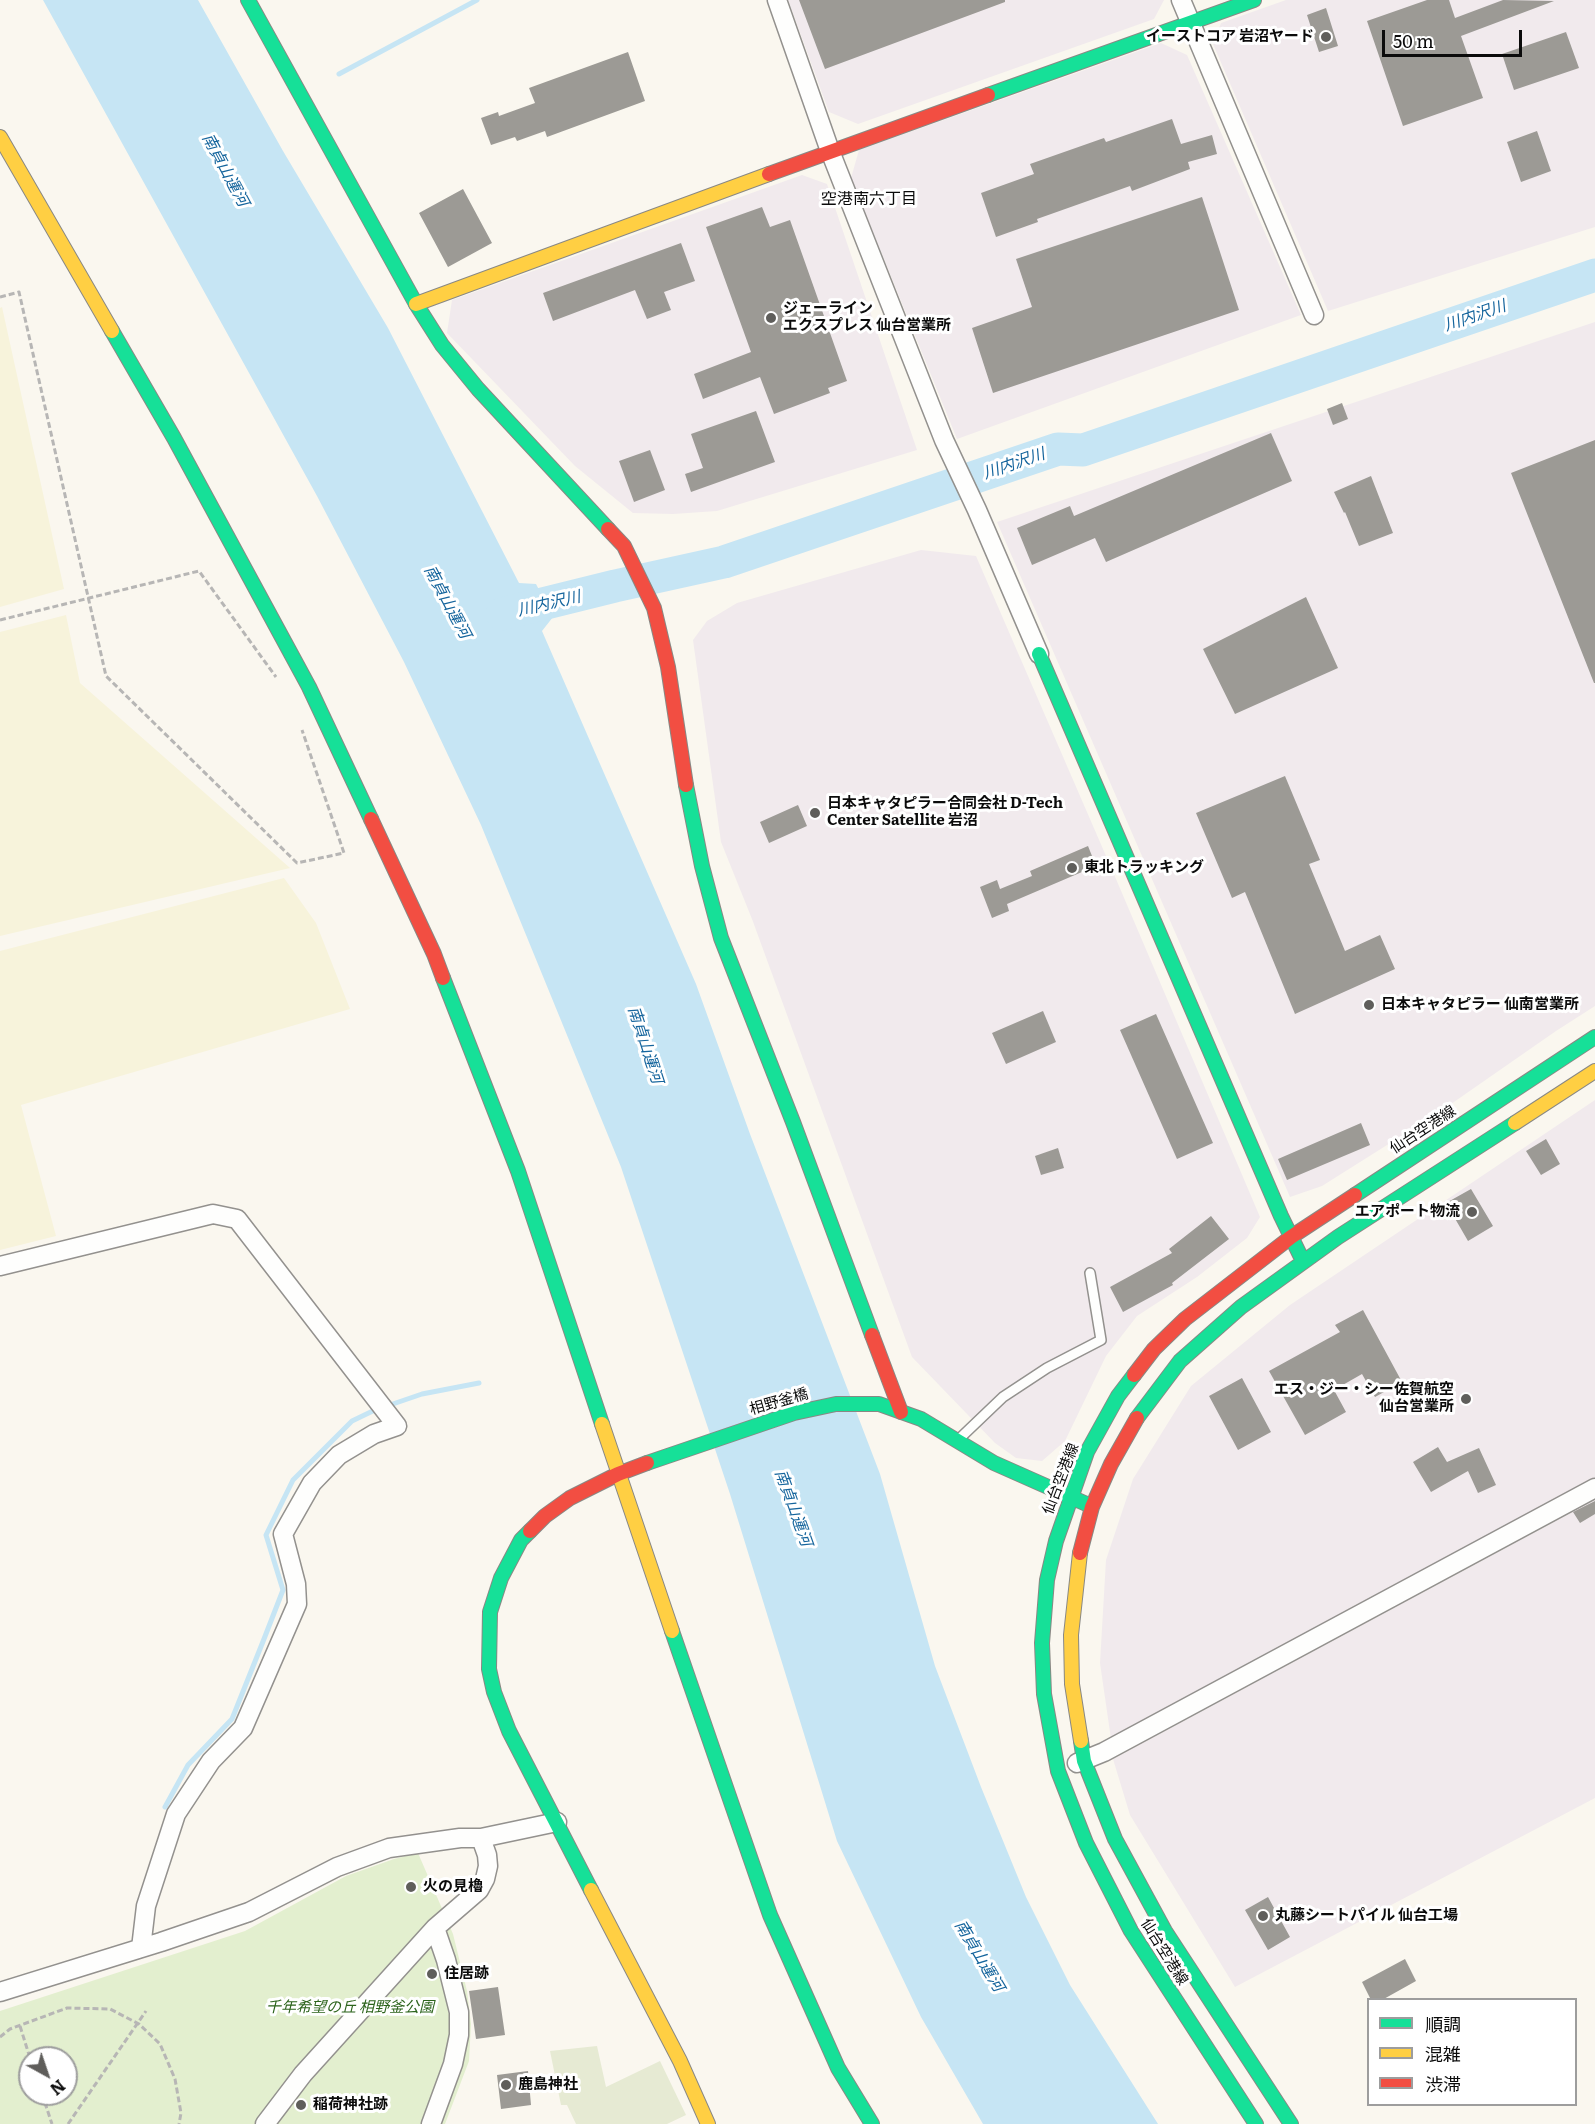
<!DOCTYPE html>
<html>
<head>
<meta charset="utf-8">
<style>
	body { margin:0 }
	#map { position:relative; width:1595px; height:2124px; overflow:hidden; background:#faf7ef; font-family:Literata,"Noto Sans JP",serif }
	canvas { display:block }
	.legend { position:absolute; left:1367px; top:1998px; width:210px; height:108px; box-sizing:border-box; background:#fff; border:2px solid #9d9d9d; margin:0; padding:8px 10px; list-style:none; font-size:18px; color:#0b0b0b }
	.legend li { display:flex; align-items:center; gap:12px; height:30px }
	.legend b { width:30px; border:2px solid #9d9d9d }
	.north { position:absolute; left:18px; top:2046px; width:60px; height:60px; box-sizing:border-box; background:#fff; border:2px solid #9d9d9d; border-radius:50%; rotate:140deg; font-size:16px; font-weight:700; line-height:24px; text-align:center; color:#0b0b0b }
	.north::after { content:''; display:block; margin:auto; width:21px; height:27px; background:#5f5e5b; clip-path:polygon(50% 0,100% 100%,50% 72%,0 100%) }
	.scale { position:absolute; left:1382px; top:30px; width:140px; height:27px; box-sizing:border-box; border:3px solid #0b0b0b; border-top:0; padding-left:8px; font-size:18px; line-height:21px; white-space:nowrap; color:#0b0b0b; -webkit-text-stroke:4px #fff; paint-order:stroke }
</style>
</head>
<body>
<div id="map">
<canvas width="1595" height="2124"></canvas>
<ul class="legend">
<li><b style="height:8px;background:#16e098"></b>順調</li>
<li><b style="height:8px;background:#ffcf43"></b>混雑</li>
<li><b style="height:8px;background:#f24e42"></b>渋滞</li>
</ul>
<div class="north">N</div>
<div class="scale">50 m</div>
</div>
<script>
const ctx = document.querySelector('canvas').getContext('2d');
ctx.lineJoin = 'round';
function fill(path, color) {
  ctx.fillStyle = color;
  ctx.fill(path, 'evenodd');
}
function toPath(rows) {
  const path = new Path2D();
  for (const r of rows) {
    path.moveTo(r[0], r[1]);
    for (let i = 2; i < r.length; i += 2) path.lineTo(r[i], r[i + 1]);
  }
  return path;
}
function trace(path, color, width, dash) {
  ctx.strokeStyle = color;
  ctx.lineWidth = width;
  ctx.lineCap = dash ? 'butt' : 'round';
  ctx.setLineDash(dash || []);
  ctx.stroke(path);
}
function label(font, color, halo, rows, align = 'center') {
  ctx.font = font + ' Literata,"Noto Sans JP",serif';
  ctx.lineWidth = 6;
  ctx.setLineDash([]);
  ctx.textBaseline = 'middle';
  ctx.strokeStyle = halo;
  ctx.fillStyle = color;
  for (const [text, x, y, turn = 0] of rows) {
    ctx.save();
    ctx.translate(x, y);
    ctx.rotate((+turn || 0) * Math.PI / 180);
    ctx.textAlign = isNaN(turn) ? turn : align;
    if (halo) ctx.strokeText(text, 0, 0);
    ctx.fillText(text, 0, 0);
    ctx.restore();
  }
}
fill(toPath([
	[788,0,1164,0,1154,19,858,124,829,112],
	[1286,0,1595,0,1595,227,1328,311,1213,44,1221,23],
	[1161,43,1187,55,1301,315,957,439,851,178,859,150],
	[802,175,827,184,917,450,717,511,673,514,633,513,575,466,447,333,452,300],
	[1595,322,1595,1006,1556,1031,1441,1111,1322,1186,1290,1197,997,522],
	[921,550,976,556,1116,879,1260,1217,1247,1238,1197,1277,1137,1316,1106,1356,1065,1441,1042,1461,1016,1458,995,1443,912,1357,752,919,721,842,693,640,707,621,737,603],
	[1595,1100,1595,1479,1111,1739,1100,1663,1106,1560,1133,1479,1191,1386,1290,1305],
	[1595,1500,1595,1798,1235,1987,1130,1815,1113,1759]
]), '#f1eaed');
fill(toPath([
	[2,307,64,589,0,607,0,308],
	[66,615,80,683,290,868,0,936,0,632],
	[284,878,316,923,350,1009,21,1105,56,1236,0,1250,0,951]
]), '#f7f3db');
fill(toPath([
	[418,1853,453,1934,467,1991,471,2024,469,2061,445,2124,0,2124,0,2011,245,1931,346,1876,394,1859],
	[30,2058,66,2058,66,2094,30,2094]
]), '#e3efcf');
fill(toPath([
	[597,2046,606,2087,660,2061,686,2115,667,2124,576,2124,567,2105,561,2105,550,2051]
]), '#e6ead3');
fill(toPath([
	[43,0,198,0,283,151,388,328,519,583,536,584,553,617,542,631,696,984,750,1134,880,1474,935,1666,981,1787,1026,1897,1070,1985,1158,2124,983,2124,921,2017,837,1841,730,1494,621,1167,481,825,404,662,317,496]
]), '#c6e5f4');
trace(toPath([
	[339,74,477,0],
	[387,1406,422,1394,479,1383],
	[165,1807,188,1765,232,1719,264,1639,283,1590,266,1535,293,1480,352,1421,379,1408]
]), '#c6e5f4', 5);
trace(toPath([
	[502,614,615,586,724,562,1058,449,1083,450,1595,275]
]), '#c6e5f4', 33);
fill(toPath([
	[799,0,1005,0,1005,2,825,69],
	[1427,0,1449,0,1455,18,1503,0,1554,1,1461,36,1483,98,1403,126,1367,21],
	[1326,8,1338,46,1319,52,1307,15],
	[1566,32,1579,68,1514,90,1502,54],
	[628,52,645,101,547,137,545,131,517,141,515,137,491,145,481,118,498,112,499,116,535,103,529,88],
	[1172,119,1181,144,1212,135,1217,154,1188,162,1190,169,1132,191,1130,186,1037,219,1038,222,996,237,981,193,1034,174,1030,164,1104,138,1106,142],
	[1537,131,1551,171,1521,182,1507,142],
	[463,189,492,243,448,267,419,213],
	[1202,197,1239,310,993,393,972,328,1032,307,1016,259],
	[762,207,770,227,790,220,847,381,828,388,830,393,774,414,760,377,703,399,694,374,751,352,706,227],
	[681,243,695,281,664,292,671,310,647,319,635,290,553,321,543,293],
	[1342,403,1348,419,1333,425,1327,409],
	[756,411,775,462,691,492,685,474,703,468,691,434],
	[1271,433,1292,481,1106,562,1095,538,1032,565,1017,528,1070,506,1074,516],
	[1595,440,1595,683,1594,683,1511,473],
	[650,450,665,490,634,502,619,461],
	[1371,476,1393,533,1359,546,1345,512,1344,513,1334,492],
	[1306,597,1338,668,1235,714,1203,649],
	[1285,776,1320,860,1309,864,1345,951,1380,935,1395,969,1295,1014,1245,892,1232,898,1196,813],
	[798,805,807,826,769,843,760,822],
	[1088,846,1096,866,1007,904,1009,911,992,918,980,887,997,880,1000,889,1032,876,1030,871],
	[1043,1011,1056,1042,1006,1064,992,1033],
	[1156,1014,1213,1143,1177,1159,1120,1030],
	[1361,1123,1370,1145,1287,1180,1278,1159],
	[1546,1139,1560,1164,1541,1175,1526,1151],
	[1058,1148,1064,1168,1041,1175,1035,1156],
	[1471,1189,1493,1226,1468,1241,1446,1203],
	[1211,1216,1229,1239,1172,1283,1173,1285,1123,1312,1110,1287,1172,1253,1169,1249],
	[1363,1310,1402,1382,1375,1397,1362,1374,1334,1390,1346,1412,1305,1435,1269,1371,1340,1332,1335,1325],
	[1242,1378,1271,1432,1238,1450,1209,1396],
	[1438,1447,1447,1462,1479,1448,1496,1485,1478,1493,1468,1471,1431,1492,1413,1462],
	[1595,1501,1595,1514,1580,1523,1573,1512],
	[1268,1897,1290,1937,1268,1950,1245,1910],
	[1405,1959,1416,1981,1382,2000,1371,2000,1362,1982],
	[498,1987,505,2035,476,2039,469,1991],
	[528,2071,531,2105,501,2109,497,2075]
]), '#9c9a95');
const lane = toPath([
	[958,1440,1003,1397,1047,1368,1101,1340,1090,1273]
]);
const street = toPath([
	[777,0,830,151,944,440,977,510,1039,654],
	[1181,0,1314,315],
	[0,1266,213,1214,237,1219,397,1426,374,1434,339,1455,312,1483,283,1534,296,1584,297,1604,243,1728,211,1761,176,1814,146,1906,141,1948],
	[1077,1763,1104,1752,1595,1488],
	[0,1992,161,1942,249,1912,337,1867,389,1848,460,1838,481,1838,557,1822],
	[265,2124,303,2074,435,1928,479,1890,485,1879,488,1866,487,1855,481,1838],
	[431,2124,453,2064,459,2035,459,2012,446,1960,435,1928]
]);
const fast = toPath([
	[248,0,416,304,442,345,478,389,608,529],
	[988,95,1254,0],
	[112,331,174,438,309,687,371,819],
	[1039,654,1281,1216,1300,1255],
	[686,785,702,866,721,938,793,1122,872,1335],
	[443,978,518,1171,602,1424],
	[1355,1195,1595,1037],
	[1134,1375,1118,1396,1087,1452,1056,1541,1047,1580,1042,1643,1044,1694,1058,1771,1086,1843,1131,1931,1256,2124],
	[1137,1418,1180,1361,1241,1307,1338,1237,1515,1123],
	[647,1463,794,1413,836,1404,879,1404,921,1419,994,1463,1091,1506],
	[530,1531,521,1540,501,1578,490,1612,489,1669,494,1692,509,1731,591,1890],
	[672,1631,770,1915,838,2068,872,2124],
	[1081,1741,1084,1761,1115,1839,1165,1931,1291,2124]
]);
const slow = toPath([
	[0,137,112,331],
	[416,304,769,174],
	[1515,1123,1595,1071],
	[602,1424,672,1631],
	[1080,1553,1071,1635,1072,1684,1081,1741],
	[591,1890,680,2061,708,2124]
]);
const jam = toPath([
	[769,174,988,95],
	[608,529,624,546,654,608,668,667,686,785],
	[371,819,434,954,443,978],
	[872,1335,901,1412],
	[1134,1375,1154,1349,1185,1319,1291,1237,1355,1195],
	[530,1531,545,1516,570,1498,618,1474,647,1463],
	[1080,1553,1092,1507,1111,1464,1137,1418]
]);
trace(lane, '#93918e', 12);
trace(street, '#93918e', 21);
trace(fast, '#898884', 16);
trace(slow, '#898884', 16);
trace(jam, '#898884', 16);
trace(toPath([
	[0,297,19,292,106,676,297,863,344,853,302,730],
	[0,620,199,571,276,677],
	[20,2026,30,2058],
	[0,2037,10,2029,67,2008,110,2009,139,2024,160,2044,175,2079,181,2113,179,2124],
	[42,2094,52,2124],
	[68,2124,146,2011]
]), '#b7b6b5', 3, [6, 3]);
trace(lane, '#fefefd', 9);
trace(street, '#fefefd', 18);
trace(fast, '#16e098', 14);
trace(slow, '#ffcf43', 14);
trace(jam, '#f24e42', 14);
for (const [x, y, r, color] of [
	[1326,37,6,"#5f5e5b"],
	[771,318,6,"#5f5e5b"],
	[815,813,6,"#5f5e5b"],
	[1072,868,6,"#5f5e5b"],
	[1369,1005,6,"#5f5e5b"],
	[1472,1212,6,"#5f5e5b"],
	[1466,1399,6,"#5f5e5b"],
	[411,1887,6,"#5f5e5b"],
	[1263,1916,6,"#5f5e5b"],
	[432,1974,6,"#5f5e5b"],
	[506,2085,6,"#5f5e5b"],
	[301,2105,6,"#5f5e5b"]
]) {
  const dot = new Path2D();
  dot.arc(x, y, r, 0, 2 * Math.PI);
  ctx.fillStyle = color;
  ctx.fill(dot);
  trace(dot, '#fff', 2);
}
label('bold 15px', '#0b0b0b', '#fff', [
	["イーストコア 岩沼ヤード",1314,37,"right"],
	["ジェーライン",783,309],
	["エクスプレス 仙台営業所",783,326],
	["日本キャタピラー合同会社 D-Tech",827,804],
	["Center Satellite 岩沼",827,821],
	["東北トラッキング",1084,868],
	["日本キャタピラー 仙南営業所",1381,1005],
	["エアポート物流",1460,1212,"right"],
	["エス・ジー・シー佐賀航空",1454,1390,"right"],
	["仙台営業所",1454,1407,"right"],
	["火の見櫓",423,1887],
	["丸藤シートパイル 仙台工場",1275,1916],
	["住居跡",444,1974],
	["鹿島神社",518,2085],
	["稲荷神社跡",313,2105]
], 'left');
label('15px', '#0b0b0b', '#fff', [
	["仙台空港線",1423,1130,-33],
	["相野釜橋",779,1402,-16],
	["仙台空港線",1061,1479,-69],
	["仙台空港線",1164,1952,58]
]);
label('italic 15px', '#2c631c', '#fff', [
	["千年希望の丘 相野釜公園",350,2008]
]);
label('italic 16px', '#15659d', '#fff', [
	["南貞山運河",225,170,62],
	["川内沢川",1475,316,-19],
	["川内沢川",1014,464,-19],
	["南貞山運河",447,602,62],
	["川内沢川",549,604,-13],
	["南貞山運河",645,1045,72],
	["南貞山運河",793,1508,70],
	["南貞山運河",979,1956,59]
]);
label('16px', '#0b0b0b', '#fff', [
	["空港南六丁目",869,199]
]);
</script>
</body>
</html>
